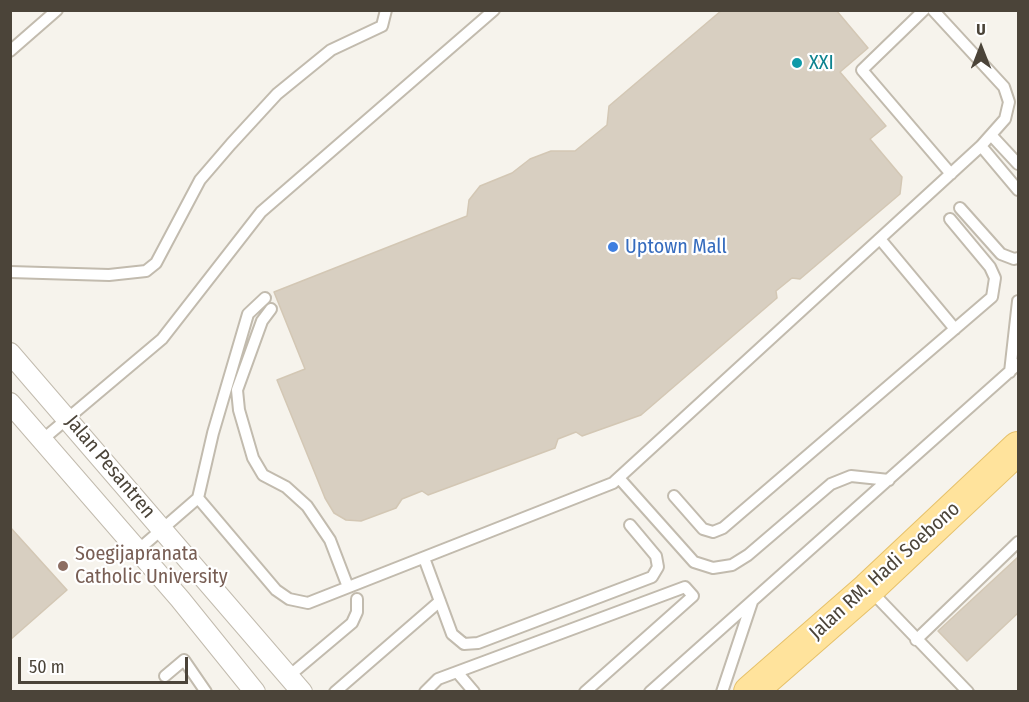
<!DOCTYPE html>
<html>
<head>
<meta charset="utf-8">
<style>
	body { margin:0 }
	#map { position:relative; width:1029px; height:702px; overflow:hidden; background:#f6f3ec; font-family:"Fira Sans Condensed",sans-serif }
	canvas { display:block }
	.frame { position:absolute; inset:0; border:12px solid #4b4439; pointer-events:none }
	.north { position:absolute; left:951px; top:18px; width:60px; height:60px; -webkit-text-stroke:4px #fff; paint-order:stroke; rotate:0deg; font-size:16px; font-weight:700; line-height:24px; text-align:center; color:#4b4439 }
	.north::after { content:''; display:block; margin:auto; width:21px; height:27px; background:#4b4439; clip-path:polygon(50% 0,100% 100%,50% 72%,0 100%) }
	.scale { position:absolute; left:18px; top:657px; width:170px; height:27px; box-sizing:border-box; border:3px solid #4b4439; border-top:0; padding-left:8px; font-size:18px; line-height:21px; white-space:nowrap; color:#4b4439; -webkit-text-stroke:4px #fff; paint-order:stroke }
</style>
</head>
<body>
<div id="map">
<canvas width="1029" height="702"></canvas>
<div class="frame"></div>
<div class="north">U</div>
<div class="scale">50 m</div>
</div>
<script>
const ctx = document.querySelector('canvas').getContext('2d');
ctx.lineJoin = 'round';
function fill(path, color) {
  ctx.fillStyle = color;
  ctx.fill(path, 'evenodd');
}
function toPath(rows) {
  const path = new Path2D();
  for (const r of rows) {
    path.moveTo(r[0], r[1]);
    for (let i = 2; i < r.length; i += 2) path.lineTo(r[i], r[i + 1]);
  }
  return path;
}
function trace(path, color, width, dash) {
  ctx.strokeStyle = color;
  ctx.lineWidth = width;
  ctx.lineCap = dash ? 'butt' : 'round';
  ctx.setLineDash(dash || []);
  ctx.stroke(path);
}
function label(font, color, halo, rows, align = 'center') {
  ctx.font = font + ' "Fira Sans Condensed",sans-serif';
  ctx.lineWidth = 4.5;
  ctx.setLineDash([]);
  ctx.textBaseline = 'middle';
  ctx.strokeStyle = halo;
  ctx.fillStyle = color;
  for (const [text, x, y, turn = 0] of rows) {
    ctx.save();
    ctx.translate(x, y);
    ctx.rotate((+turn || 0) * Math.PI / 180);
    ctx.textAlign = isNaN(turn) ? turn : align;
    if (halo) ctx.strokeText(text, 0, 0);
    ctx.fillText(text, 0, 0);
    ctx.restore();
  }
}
const building = toPath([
	[722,10,836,10,868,48,840,72,886,126,870,139,902,177,900,194,800,279,792,278,776,291,777,298,641,415,582,436,576,432,558,439,555,448,428,495,422,491,402,499,396,508,361,521,346,520,334,513,325,498,277,380,305,369,274,292,467,216,469,200,480,186,512,173,530,159,551,151,575,151,607,125,609,106,722,10],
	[10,527,67,590,10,640,10,527],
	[1018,557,1018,613,967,661,938,631,1018,557]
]);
fill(building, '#d8cfc1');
trace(building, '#d3c7b4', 1.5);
const lane = toPath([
	[924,10,862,70,951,174],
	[10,51,57,10],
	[992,136,1018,164],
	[981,146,1018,190],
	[960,208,1001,254,1014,259,1018,258],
	[880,239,955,329],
	[10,272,109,275,146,271,156,263,200,180,231,144,277,94,331,50,382,26,386,10],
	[271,309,262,321,237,390,239,410,253,458,263,475,286,487,307,506,330,540,348,587],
	[1010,372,1018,301],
	[42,440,162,339,261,212,494,10],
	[619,478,694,562,713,568,732,565,748,555,831,484,851,476,889,480],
	[674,496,703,529,713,532,723,528,992,297,995,278,990,267,950,219],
	[198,498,276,590,289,599,308,603,613,483,981,146,1005,119,1009,102,1004,87,933,10],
	[138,550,198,498,213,433,248,314,265,298],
	[424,558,452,634,464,644,478,643,652,577,658,567,656,556,630,525],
	[870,590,968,692],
	[916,640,1018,542],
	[457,672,474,692],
	[165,676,184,660,206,692],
	[289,676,352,623,357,612,357,599],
	[335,692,440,601],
	[425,692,438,679,685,587,693,596,585,692],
	[650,692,1018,364],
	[722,692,752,602]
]);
const street = toPath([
	[10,353,302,692],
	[10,403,180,599,255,692]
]);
const primary = toPath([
	[750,692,868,589,1018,448]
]);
trace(lane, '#c2bbae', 14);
trace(street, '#c2bbae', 22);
trace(primary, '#e6c16a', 34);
trace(lane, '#fff', 10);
trace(street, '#fff', 20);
trace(primary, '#ffe39c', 32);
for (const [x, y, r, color] of [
	[797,63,6,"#0f9aa8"],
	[613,247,6,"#3f7fe0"],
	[63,566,6,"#8d6e63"]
]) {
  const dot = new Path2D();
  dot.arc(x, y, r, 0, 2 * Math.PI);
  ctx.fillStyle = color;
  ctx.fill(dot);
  trace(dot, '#fff', 2);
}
label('20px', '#0d838f', '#fff', [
	["XXI",809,63]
], 'left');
label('20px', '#366cbe', '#fff', [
	["Uptown Mall",625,247]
], 'left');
label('20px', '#4b4439', '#fff', [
	["Jalan Pesantren",110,467,50],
	["Jalan RM. Hadi Soebono",885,571,-42]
]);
label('20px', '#785e54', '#fff', [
	["Soegijapranata",75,554],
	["Catholic University",75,577]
], 'left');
</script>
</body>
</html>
